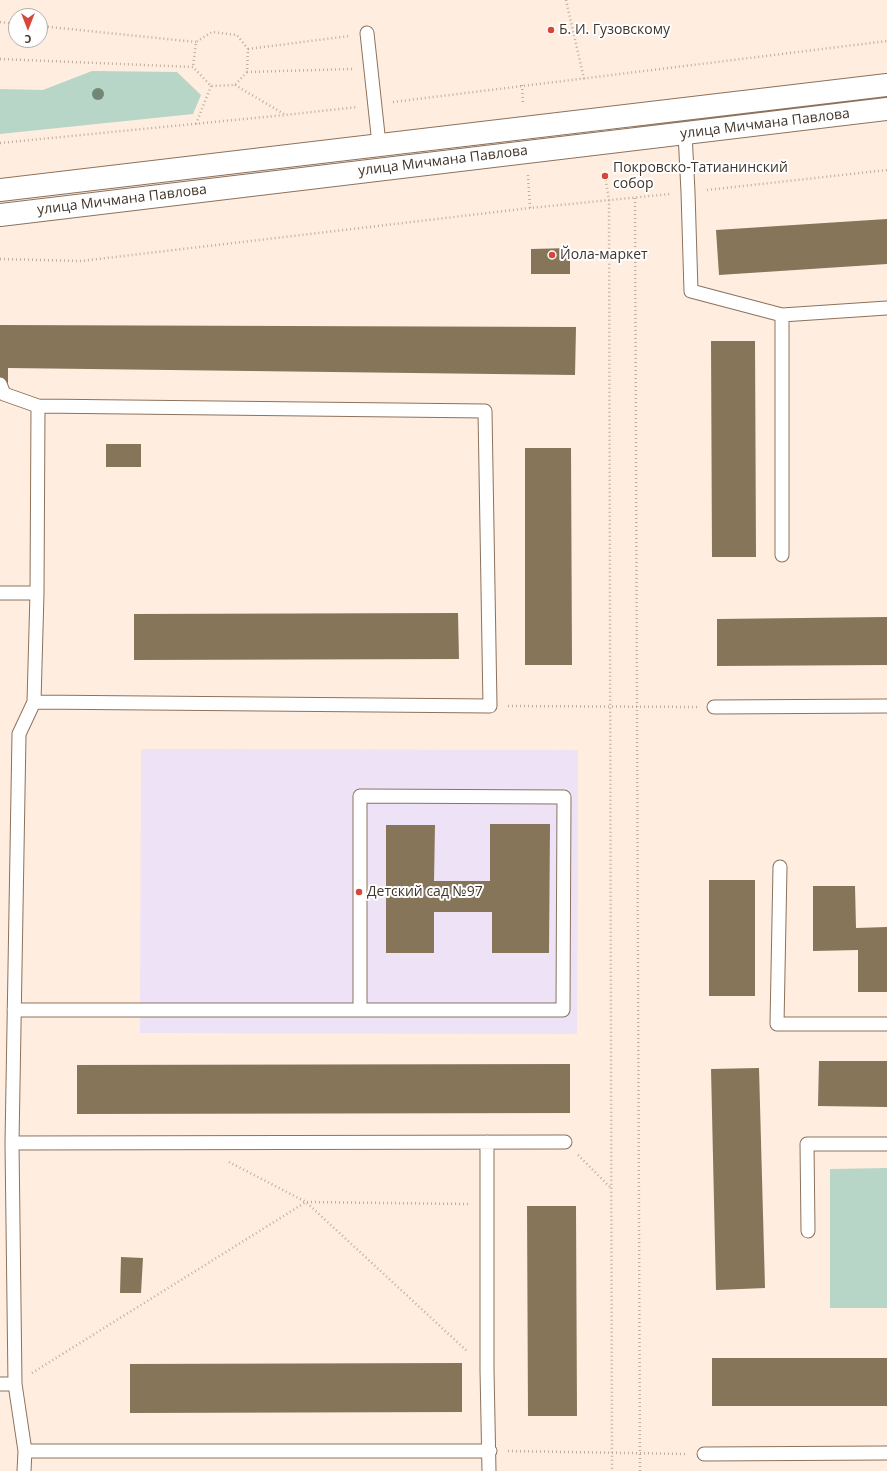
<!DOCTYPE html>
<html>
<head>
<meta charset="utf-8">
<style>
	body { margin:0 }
	#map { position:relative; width:887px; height:1471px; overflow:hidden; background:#ffeddf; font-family:"Open Sans",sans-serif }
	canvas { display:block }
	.north { position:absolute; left:8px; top:8px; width:40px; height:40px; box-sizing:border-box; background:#fff; border:1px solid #b3aeaa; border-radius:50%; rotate:180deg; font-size:11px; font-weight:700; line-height:16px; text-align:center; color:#40352b }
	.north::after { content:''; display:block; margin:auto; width:14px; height:18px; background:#d54738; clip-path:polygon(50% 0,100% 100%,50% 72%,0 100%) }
</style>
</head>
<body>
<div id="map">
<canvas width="887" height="1471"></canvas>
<div class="north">С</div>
</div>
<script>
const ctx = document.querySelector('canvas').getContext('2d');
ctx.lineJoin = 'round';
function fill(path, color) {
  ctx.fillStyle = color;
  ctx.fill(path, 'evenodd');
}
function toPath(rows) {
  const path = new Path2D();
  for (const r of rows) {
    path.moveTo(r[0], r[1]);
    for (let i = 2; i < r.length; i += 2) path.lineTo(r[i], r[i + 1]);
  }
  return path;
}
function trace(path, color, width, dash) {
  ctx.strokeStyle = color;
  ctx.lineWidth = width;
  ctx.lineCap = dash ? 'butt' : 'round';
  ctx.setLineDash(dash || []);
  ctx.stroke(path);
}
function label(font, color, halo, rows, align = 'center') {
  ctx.font = font + ' "Open Sans",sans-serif';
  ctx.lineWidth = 4;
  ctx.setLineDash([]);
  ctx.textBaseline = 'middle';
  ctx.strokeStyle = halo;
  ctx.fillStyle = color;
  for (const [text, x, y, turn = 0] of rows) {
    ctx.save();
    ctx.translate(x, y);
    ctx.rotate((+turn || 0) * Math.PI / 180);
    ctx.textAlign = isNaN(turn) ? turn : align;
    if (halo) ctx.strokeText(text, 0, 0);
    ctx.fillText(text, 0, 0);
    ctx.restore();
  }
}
fill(toPath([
	[141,749,578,750,577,1034,140,1033]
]), '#ede2f6');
fill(toPath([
	[92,71,177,72,201,95,193,114,0,134,0,89,43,90],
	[887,1168,887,1308,830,1308,830,1169]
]), '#b7d6c7');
fill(toPath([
	[887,219,887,264,719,275,716,230],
	[570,248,570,274,531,274,531,249],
	[0,325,576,327,575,375,8,368,8,383,0,383],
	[711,341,755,341,756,557,712,557],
	[106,444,141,444,141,467,106,467],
	[525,448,571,448,572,665,525,665],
	[458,613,459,659,134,660,134,614],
	[887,617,887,665,717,666,717,619],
	[490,824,550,824,549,953,492,953,492,912,434,912,434,953,386,953,386,825,435,825,434,881,490,881],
	[709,880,755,880,755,996,709,996],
	[813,886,855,886,856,928,887,927,887,992,858,992,858,950,813,951],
	[819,1061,887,1061,887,1107,818,1106],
	[570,1064,570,1113,77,1114,77,1065],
	[759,1068,765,1288,716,1290,711,1069],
	[527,1206,576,1206,577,1416,528,1416],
	[121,1257,143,1258,141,1293,120,1293],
	[712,1358,887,1358,887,1406,712,1406],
	[462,1363,462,1412,130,1413,130,1364]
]), '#867559');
const lane = toPath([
	[367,33,379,144],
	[685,133,688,192,691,291,782,315,887,308],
	[782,315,782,555],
	[0,384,4,394,38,406,37,593,34,702,19,734,12,1143],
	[0,593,37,593],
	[34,702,490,706,485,411,38,406],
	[714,707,887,706],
	[780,867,777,1024,887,1024],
	[14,1010,360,1010,360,796,564,797,563,1010,360,1010],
	[487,1142,487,1370,489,1471],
	[808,1231,807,1144,887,1144],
	[0,1384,15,1384],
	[25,1451,490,1451],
	[704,1454,887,1453],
	[24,1471,25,1451,15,1384,12,1143,565,1142]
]);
const secondary = toPath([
	[0,190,887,85],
	[0,215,887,109]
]);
trace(lane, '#8c725d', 15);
trace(secondary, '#8c725d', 24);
trace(toPath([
	[566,0,584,79],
	[0,22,16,24],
	[40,26,196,42],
	[248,49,349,36],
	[0,59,193,67,211,86,235,85,247,72,248,49,237,35,212,32,196,42,193,67],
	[247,72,352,69],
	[235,85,284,114],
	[522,85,523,105],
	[393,102,887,41],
	[196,124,211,86],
	[0,143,285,115,357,107],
	[528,175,530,208],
	[605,176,609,200,612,1471],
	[707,190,887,170],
	[635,198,640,1471],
	[0,259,81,261,530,208,670,194],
	[508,706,697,707],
	[578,1155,611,1188],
	[229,1162,306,1202,468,1352],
	[32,1373,306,1202,468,1204],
	[508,1451,687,1454]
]), '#bdaea1', 2.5, [1, 3]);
trace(lane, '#fff', 13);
trace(secondary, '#fff', 22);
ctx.fillStyle = '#738777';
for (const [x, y] of [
	[98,94]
]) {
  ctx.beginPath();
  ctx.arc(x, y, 6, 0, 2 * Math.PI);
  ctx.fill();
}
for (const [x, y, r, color] of [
	[551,30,4,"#d54738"],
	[605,176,4,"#d54738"],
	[552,255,4,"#d54738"],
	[359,892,4,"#d54738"]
]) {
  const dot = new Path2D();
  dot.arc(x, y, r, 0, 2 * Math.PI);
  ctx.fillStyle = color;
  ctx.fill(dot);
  trace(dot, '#fff', 1.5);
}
label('14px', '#40352b', '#fff', [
	["Б. И. Гузовскому",559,30],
	["Покровско-Татианинский",613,168],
	["собор",613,184],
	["Йола-маркет",560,255],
	["Детский сад №97",367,892]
], 'left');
label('14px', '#40352b', '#fff', [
	["улица Мичмана Павлова",765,124,-7],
	["улица Мичмана Павлова",443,161,-7],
	["улица Мичмана Павлова",122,200,-7]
]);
</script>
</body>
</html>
